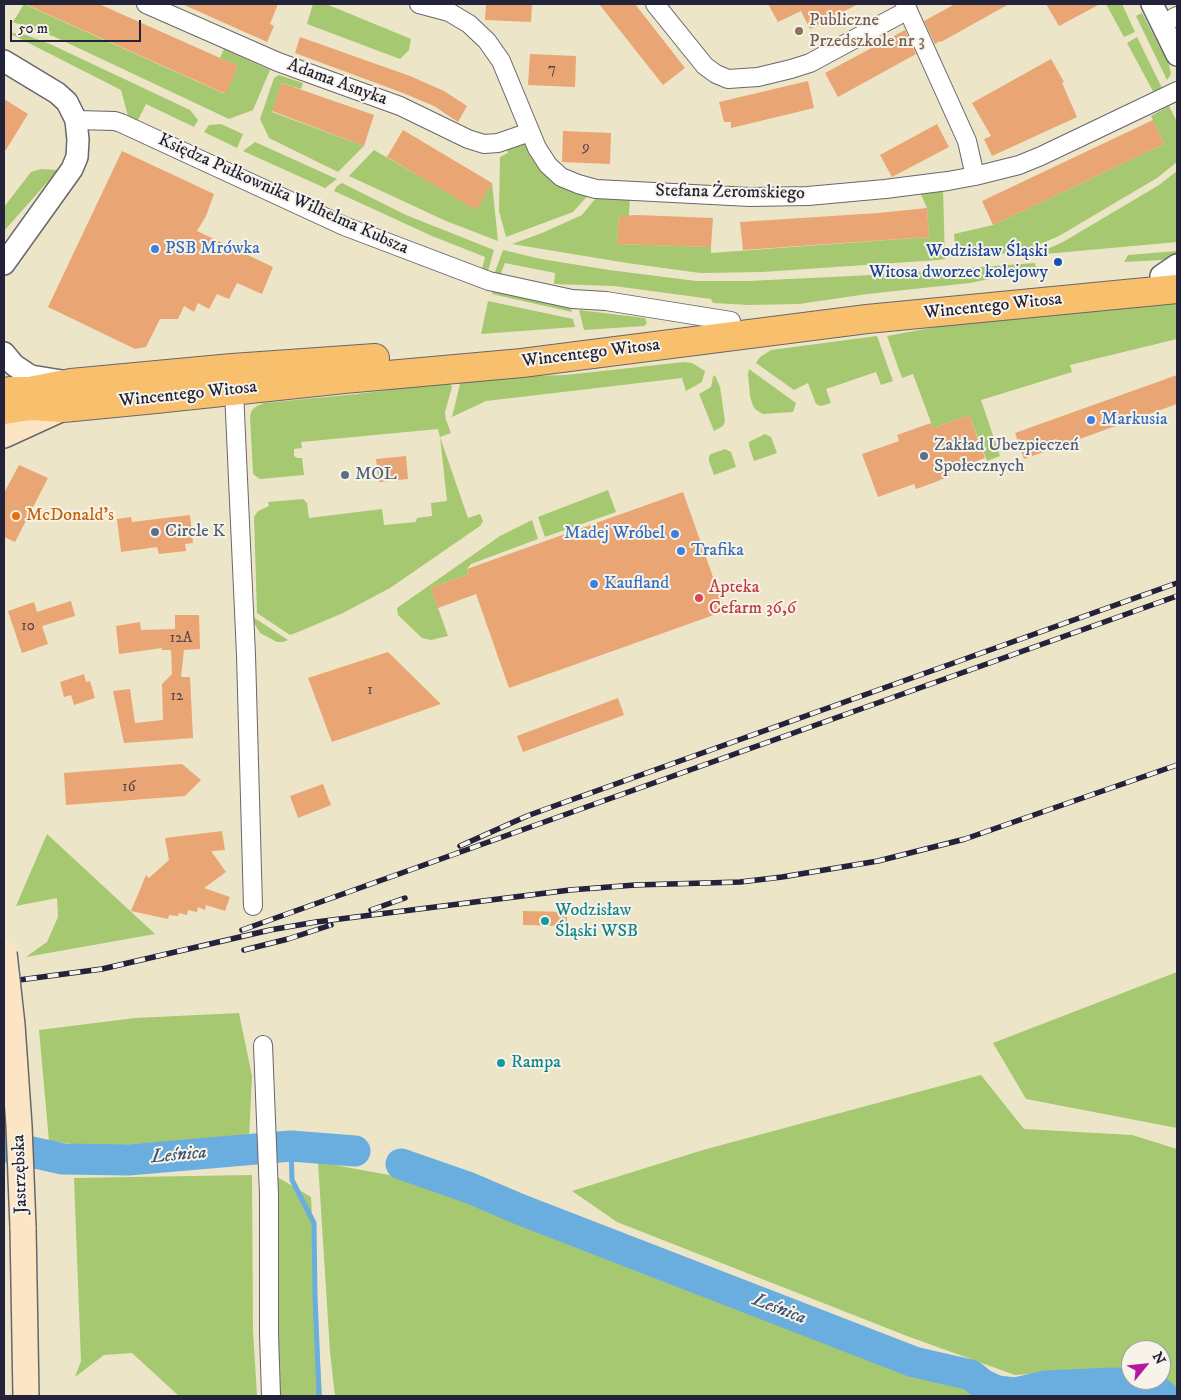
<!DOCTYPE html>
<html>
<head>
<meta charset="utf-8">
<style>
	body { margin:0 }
	#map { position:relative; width:1181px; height:1400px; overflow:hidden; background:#ede5c8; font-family:"IM FELL DW Pica",serif }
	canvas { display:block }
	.frame { position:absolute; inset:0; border:5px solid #22223b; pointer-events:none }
	.north { position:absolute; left:1121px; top:1340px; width:50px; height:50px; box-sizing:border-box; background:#f7f3e8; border:1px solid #a29fa3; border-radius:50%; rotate:62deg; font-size:14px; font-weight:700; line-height:20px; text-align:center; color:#22223b }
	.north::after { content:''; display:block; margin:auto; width:18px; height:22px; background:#b5179e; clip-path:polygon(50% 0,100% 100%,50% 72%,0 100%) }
	.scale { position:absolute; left:10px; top:20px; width:131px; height:22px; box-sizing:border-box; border:2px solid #22223b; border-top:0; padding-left:6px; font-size:15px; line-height:18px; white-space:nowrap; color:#22223b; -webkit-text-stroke:4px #f7f3e8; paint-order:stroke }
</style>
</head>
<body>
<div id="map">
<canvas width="1181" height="1400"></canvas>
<div class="frame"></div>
<div class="north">N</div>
<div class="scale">50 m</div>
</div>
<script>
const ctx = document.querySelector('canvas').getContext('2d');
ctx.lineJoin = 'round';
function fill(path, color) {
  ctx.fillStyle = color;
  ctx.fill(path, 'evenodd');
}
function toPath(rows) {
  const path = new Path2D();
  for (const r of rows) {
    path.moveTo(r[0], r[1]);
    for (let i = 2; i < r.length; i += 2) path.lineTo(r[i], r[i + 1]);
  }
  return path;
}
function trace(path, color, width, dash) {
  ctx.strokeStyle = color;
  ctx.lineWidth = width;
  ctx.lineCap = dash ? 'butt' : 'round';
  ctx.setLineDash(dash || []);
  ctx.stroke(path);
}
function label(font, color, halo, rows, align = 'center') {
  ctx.font = font + ' "IM FELL DW Pica",serif';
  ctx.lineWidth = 4;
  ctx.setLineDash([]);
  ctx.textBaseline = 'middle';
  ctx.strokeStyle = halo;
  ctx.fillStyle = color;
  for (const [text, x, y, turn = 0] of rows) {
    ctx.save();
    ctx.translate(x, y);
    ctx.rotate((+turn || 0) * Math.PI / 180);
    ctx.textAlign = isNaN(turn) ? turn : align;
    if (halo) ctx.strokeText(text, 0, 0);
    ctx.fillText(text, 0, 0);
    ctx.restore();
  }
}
fill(toPath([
	[24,4,225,94,238,66,220,58,224,49,270,70,253,110,229,119,55,37,13,22],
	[313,4,326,4,411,39,409,50,400,59,307,24],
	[1106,4,1122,4,1135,32,1124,37],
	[1142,13,1169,65,1171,74,1167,80,1136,16],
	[9,33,23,34,50,44,190,110,198,120,194,127,146,104,138,120,128,116,121,90],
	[1137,37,1162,88,1155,92,1153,91,1127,43],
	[279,75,303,83,301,89,282,83,272,112,364,146,338,172,269,138,260,119,274,78],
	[1169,106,1177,122,1177,162,1157,178,1059,236,1021,252,956,258,954,234,993,225,1164,144,1151,116],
	[221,124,243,134,237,148,204,132,209,125],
	[521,139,544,169,592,191,573,212,506,237,499,211,500,157,508,153,505,147],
	[255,142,337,179,325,188,243,151],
	[374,150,476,209,492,183,498,241,446,221,349,176],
	[41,169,58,170,4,231,4,207,31,172],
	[1177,171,1177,242,1034,255,1063,242,1159,185],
	[342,183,406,215,494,250,488,271,482,269,485,257,432,236,334,191,337,186],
	[943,188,945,259,938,260,762,272,700,273,627,263,512,244,542,233,582,215,599,194,630,195,629,216,619,216,617,244,711,247,711,253,929,237,927,208,919,190],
	[503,250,541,259,609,270,696,281,748,281,872,275,1035,263,1036,269,970,283,867,294,799,304,749,305,713,303,711,299,614,286,554,284,555,273,505,263,500,275,495,272],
	[1177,251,1177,254,1162,260,1124,262,1128,255],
	[493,290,570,307,572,312,492,294],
	[488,301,573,319,575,327,481,334],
	[1177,302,1177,339,1070,365,1072,372,981,400,1000,456,987,461,969,415,933,428,913,374,902,378,887,336,947,325],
	[579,310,645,318,647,323,644,326,584,330],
	[877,336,893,381,881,385,876,372,826,389,831,403,821,406,816,404,808,383,794,390,756,363,760,357,771,350],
	[684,362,692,363,705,371,702,382,686,391,682,378,486,401,452,417,461,380,491,377,566,375],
	[749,369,796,403,793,412,763,414,756,410,753,406,750,396,748,374],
	[715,375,720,387,725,421,723,426,714,431,699,394,711,387,713,377],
	[448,382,452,387,445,412,446,420,451,433,440,437,468,518,480,514,483,521,480,526,390,588,343,613,298,632,290,635,257,613,254,517,258,511,269,506,268,502,303,499,307,503,309,518,382,509,384,525,416,522,417,518,432,516,431,503,447,501,440,437,438,429,301,442,302,448,294,449,294,456,297,458,302,458,304,475,260,479,253,474,250,416,252,410,257,406,264,403,357,394],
	[765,434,771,437,777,453,754,461,749,446,749,442],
	[725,449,731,452,736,467,714,475,709,461,709,456,711,454],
	[608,490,616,512,545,537,538,517],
	[532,520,538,539,471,564,467,569,469,574,431,588,448,636,431,640,422,638,398,615,397,608,500,536],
	[253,617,288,640,283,642,277,642,260,633,254,623],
	[47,834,155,934,26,957,47,942,58,917,57,898,16,906],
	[1177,972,1177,1128,1026,1099,993,1043],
	[239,1013,252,1076,249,1138,201,1139,94,1147,49,1141,39,1030,135,1018],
	[981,1075,1024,1129,1132,1135,1177,1149,1177,1396,1136,1396,1116,1368,1048,1372,1053,1386,1050,1386,1041,1373,1015,1375,907,1336,617,1222,572,1191,703,1150],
	[1131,1350,1161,1350,1161,1380,1131,1380],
	[318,1162,411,1179,928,1376,975,1389,970,1396,335,1396,330,1352],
	[252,1175,253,1330,257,1396,179,1396,132,1353,104,1355,75,1377,81,1361,74,1178],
	[274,1175,311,1197,322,1396,276,1396]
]), '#a5c871');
trace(toPath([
	[291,1146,292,1180,314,1223,315,1296,319,1396]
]), '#6aaedf', 5);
trace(toPath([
	[4,1146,63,1159,128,1160,291,1146,355,1151],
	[401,1164,470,1188,519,1209,914,1362,971,1375,982,1384,997,1391,1015,1393,1045,1386,1113,1383,1151,1386,1163,1396]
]), '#6aaedf', 31);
fill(toPath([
	[25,4,99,4,238,66,226,94],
	[182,4,278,4,270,24,274,26,267,42],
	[486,4,532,4,531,22,485,20],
	[599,4,635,4,685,68,663,85],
	[768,4,858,4,810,29,801,11,778,22],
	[955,4,1009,4,941,42,940,41,935,44,924,21],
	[1046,4,1100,4,1059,26],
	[905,30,916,54,838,97,825,73],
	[300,37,410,76,444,91,467,106,458,122,434,106,403,93,295,53],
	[530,54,576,56,575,87,528,85],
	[1051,59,1064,82,1062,83,1077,117,992,156,984,139,991,136,972,103],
	[808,81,814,108,731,128,731,122,724,122,719,102],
	[282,83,374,115,364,146,272,111],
	[4,99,28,114,4,153],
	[1153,120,1164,144,993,225,982,201],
	[937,124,949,147,892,177,880,155],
	[403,130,492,183,476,210,387,157],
	[563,131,611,133,610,164,562,162],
	[122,151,214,194,206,216,197,231,273,267,262,294,237,283,229,299,217,294,209,309,198,303,194,312,184,306,178,319,160,319,146,347,135,349,48,307],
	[927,208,929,237,743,250,740,222,878,213],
	[637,215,713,218,711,247,617,244,619,216],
	[1177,375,1177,404,1024,459,1015,433],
	[969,415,985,458,949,471,950,476,933,483,916,489,914,484,878,497,862,454,899,441,897,435,931,423,933,428],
	[406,456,408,479,379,482,376,459],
	[19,465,48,478,15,542,4,537,4,493],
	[683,492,725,611,509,688,476,594,438,608,431,588,469,574,467,569],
	[190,515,193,543,185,544,186,551,159,554,157,547,121,552,117,519,131,517,132,522],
	[71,601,75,616,42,626,48,644,22,653,8,611,34,602,37,612],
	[175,615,199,615,200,649,184,650,181,677,190,677,193,738,124,743,113,691,130,689,135,723,163,720,162,684,172,674,171,650,162,650,162,648,119,654,116,626,140,622,141,630,175,629],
	[388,652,441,704,332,742,308,678],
	[84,674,86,682,90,681,95,698,74,705,71,695,64,697,60,682],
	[618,698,624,715,523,752,517,736],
	[182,764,201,780,185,796,66,805,64,773],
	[323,784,331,805,298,818,290,796],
	[222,831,225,850,211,851,226,872,204,888,230,897,225,911,206,905,205,910,198,907,197,912,188,910,187,915,179,913,178,916,169,915,168,919,131,911,146,875,149,878,169,860,165,838],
	[523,911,567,912,567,926,523,925]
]), '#e9a573');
const minor = toPath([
	[146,4,278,62,400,106,468,139,484,144,498,143,530,132],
	[419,4,449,12,469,24,487,41,501,61,537,148,548,165,561,177,578,184,596,189,750,197,808,196,885,189,948,181,975,176,1019,165,1041,156,1177,91],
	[655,4,705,66,716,74,728,79,758,77,791,69,810,63,908,10],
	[905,4,967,141,975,176],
	[1162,24,1177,16],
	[76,120,115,121,121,123,344,226,489,281,572,299,606,301,731,321],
	[234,391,246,655,253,906],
	[263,1045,269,1195,269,1334,271,1396]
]);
const tertiary = toPath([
	[1152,4,1177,55],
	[4,61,57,93,67,102,76,120,78,140,77,157,72,169,4,264],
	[1161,276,1177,265],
	[4,353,14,365,26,373,31,376,62,381]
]);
const secondary = toPath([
	[4,435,63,408],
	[23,1227,26,1396]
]);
const primary = toPath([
	[10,391,29,391,71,383,232,368,375,358],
	[4,410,30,406,63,408,156,399,344,379,522,363,867,319,1177,289]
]);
trace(minor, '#69666c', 20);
trace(tertiary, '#69666c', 24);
trace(secondary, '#69666c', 28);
trace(primary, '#69666c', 30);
trace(minor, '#fff', 18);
trace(tertiary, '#fff', 21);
trace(secondary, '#fce5c4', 25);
trace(primary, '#f8bf6c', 28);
const rail = toPath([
	[460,846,527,816,557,805,1177,583],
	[371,910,405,898],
	[242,930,1177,596],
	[244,950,288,939,331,925],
	[4,982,102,969,270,930,316,922,570,890,635,885,740,882,782,877,878,861,965,839,1177,765]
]);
trace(rail, '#22223b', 5.5);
trace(rail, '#f7f3e8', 4, [11]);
const secondaryBridge = toPath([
	[4,953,12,1025,19,1126,23,1227]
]);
trace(secondaryBridge, '#69666c', 28, []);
trace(secondaryBridge, '#fce5c4', 25);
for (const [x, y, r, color] of [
	[799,31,5,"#8d6e63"],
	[155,249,5,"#3f7fe0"],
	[1058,262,5,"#1a4fb4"],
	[1091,420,5,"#3f7fe0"],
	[924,456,5,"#5c6f8a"],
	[345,475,5,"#5c6f8a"],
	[16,516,5,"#e8710a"],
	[155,532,5,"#5c6f8a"],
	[675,534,5,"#3f7fe0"],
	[681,551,5,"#3f7fe0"],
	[594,584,5,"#3f7fe0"],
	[699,598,5,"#e0444e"],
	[545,921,5,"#0f9aa8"],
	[501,1063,5,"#0f9aa8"]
]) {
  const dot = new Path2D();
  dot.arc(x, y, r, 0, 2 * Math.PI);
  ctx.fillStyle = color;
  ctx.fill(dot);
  trace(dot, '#f7f3e8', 2);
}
label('15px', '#544349', null, [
	["7",552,70],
	["9",586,148],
	["10",28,627],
	["12A",181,639],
	["1",370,691],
	["12",177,697],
	["16",129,788]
]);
label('18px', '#785e54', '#f7f3e8', [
	["Publiczne",809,21],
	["Przedszkole nr 3",809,42]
], 'left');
label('18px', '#22223b', '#f7f3e8', [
	["Adama Asnyka",337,83,20],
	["Stefana Żeromskiego",730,193,1],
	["Księdza Pułkownika Wilhelma Kubsza",283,195,24],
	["Wincentego Witosa",993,307,-6],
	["Wincentego Witosa",591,354,-7],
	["Wincentego Witosa",188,395,-6],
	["Jastrzębska",21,1174,-92]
]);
label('18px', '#366cbe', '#f7f3e8', [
	["PSB Mrówka",165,249],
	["Markusia",1101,420],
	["Madej Wróbel",665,534,"right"],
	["Trafika",691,551],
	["Kaufland",604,584]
], 'left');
label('18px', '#164399', '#f7f3e8', [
	["Wodzisław Śląski",1048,252],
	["Witosa dworzec kolejowy",1048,273]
], 'right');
label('18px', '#4e5e75', '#f7f3e8', [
	["Zakład Ubezpieczeń",934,446],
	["Społecznych",934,467],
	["MOL",355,475],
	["Circle K",165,532]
], 'left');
label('18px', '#c56008', '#f7f3e8', [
	["McDonald's",26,516]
], 'left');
label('18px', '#be3a42', '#f7f3e8', [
	["Apteka",709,588],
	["Cefarm 36,6",709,609]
], 'left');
label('18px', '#0d838f', '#f7f3e8', [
	["Wodzisław",555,911],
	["Śląski WSB",555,932],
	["Rampa",511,1063]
], 'left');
label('italic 19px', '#3b5374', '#f7f3e8', [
	["Leśnica",179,1156,-5],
	["Leśnica",779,1310,21]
]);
</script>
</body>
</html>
